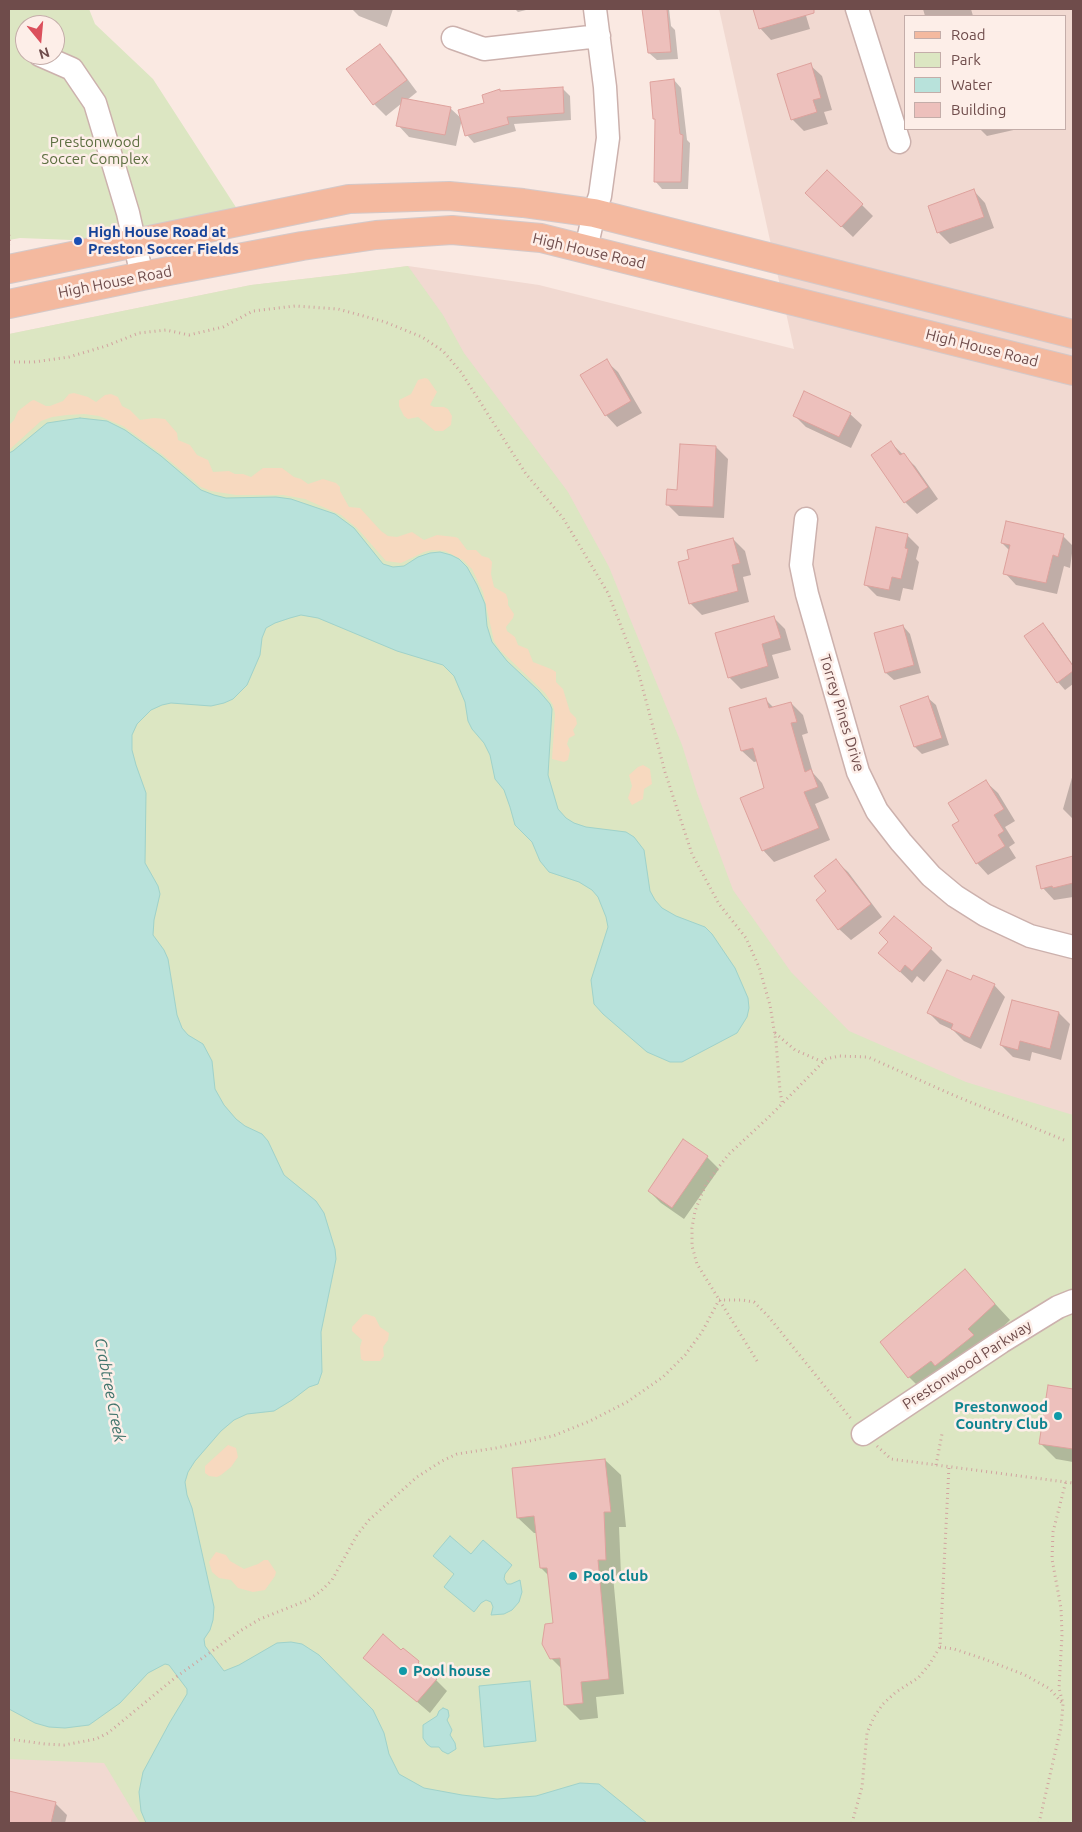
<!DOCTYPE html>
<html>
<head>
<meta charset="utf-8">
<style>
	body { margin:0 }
	#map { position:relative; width:1082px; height:1832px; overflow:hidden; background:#fae9e2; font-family:Ubuntu,sans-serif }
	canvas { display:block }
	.frame { position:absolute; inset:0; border:10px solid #6f4c4b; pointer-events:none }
	.legend { position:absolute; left:904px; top:15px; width:162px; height:115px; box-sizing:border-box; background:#fdeee8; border:1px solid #c4ada9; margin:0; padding:6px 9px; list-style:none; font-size:15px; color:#6f4c4b }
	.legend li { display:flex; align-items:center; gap:10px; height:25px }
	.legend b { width:25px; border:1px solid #c4ada9 }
	.north { position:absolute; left:15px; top:15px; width:50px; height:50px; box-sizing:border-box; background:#fdeee8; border:1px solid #c4ada9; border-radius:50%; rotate:163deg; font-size:14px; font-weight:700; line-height:20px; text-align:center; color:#6f4c4b }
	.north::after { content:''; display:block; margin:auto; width:18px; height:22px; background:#db505c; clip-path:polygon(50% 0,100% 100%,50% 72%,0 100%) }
</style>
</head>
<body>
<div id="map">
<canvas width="1082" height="1832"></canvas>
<div class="frame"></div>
<ul class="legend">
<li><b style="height:6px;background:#f4b99f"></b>Road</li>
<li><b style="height:14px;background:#dce6c2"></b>Park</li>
<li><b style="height:14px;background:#b8e2db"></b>Water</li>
<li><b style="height:14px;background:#edc0bc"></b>Building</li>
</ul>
<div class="north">N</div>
</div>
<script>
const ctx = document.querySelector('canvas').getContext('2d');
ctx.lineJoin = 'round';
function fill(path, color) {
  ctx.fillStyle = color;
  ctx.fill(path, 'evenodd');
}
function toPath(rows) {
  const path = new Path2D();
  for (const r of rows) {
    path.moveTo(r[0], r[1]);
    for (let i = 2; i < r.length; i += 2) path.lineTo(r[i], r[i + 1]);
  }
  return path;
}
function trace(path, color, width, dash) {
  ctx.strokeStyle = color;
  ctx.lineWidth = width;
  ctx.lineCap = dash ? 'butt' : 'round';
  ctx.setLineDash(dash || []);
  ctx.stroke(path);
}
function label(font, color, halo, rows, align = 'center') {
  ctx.font = font + ' Ubuntu,sans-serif';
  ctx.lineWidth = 5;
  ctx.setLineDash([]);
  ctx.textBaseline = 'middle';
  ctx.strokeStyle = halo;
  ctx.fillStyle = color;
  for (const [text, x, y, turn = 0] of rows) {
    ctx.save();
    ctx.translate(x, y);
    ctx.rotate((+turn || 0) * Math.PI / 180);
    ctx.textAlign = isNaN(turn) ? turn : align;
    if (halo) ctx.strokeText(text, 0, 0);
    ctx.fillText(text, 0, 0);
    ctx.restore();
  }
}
fill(toPath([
	[719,9,1073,9,1073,1823,9,1823,9,334,251,285,346,274,408,266,539,285,794,349],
	[906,16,1066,16,1066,129,906,129]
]), '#f1d9d1');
fill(toPath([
	[9,9,89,9,95,24,153,79,239,212,99,237,72,240,20,238,9,240],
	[25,25,55,25,55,55,25,55],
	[408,266,443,315,464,353,568,492,609,567,631,621,682,745,697,793,733,890,791,972,849,1031,966,1082,1073,1115,1073,1823,140,1823,104,1763,9,1759,9,334,251,285,346,274]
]), '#dce6c2');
fill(toPath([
	[425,378,428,379,437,392,430,405,434,407,444,407,448,409,452,416,451,425,443,431,435,431,418,417,408,419,404,416,399,406,399,400,411,394,418,380],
	[74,393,88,397,96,402,105,395,111,394,118,397,122,406,130,410,140,420,154,418,165,419,177,433,178,440,190,445,197,455,208,460,213,472,229,471,235,474,243,474,251,477,263,468,282,468,294,477,301,479,308,484,323,479,336,483,340,487,340,491,349,507,360,508,381,531,388,536,397,537,412,532,424,540,437,535,455,537,458,538,467,550,476,550,482,556,489,558,492,562,491,574,494,587,506,594,508,600,508,605,514,614,513,618,506,627,507,631,515,637,518,645,528,649,533,662,551,669,556,672,556,682,563,689,570,712,576,718,577,724,573,730,575,735,569,738,567,744,570,750,568,760,564,762,552,759,555,714,553,705,545,693,500,650,494,641,483,592,472,569,463,560,445,551,432,550,424,552,401,563,386,561,357,528,341,515,305,499,283,495,236,495,211,491,201,487,163,455,123,426,99,416,84,414,67,415,52,417,41,421,9,450,9,425,14,420,18,411,31,401,34,400,46,406,50,406,63,401,69,394],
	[643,765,650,769,652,784,644,789,643,799,632,805,628,798,632,786,629,775,638,767],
	[366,1314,375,1317,380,1327,389,1333,388,1340,383,1347,384,1356,380,1361,364,1361,361,1359,360,1347,362,1340,352,1331,352,1327,363,1315],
	[228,1445,236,1448,238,1457,231,1467,221,1475,217,1477,209,1476,205,1473,205,1466],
	[216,1552,226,1555,230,1561,244,1569,258,1564,264,1560,268,1560,276,1572,275,1576,265,1590,253,1592,238,1588,231,1580,219,1578,212,1572,209,1562]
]), '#f7d9bf');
const water = toPath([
	[80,418,107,421,125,430,161,456,201,490,214,495,226,498,276,497,291,499,335,514,354,528,383,564,393,567,404,566,418,557,430,553,440,552,451,555,459,559,467,567,477,585,485,604,487,626,492,642,507,661,539,691,550,704,552,709,548,775,558,809,566,818,574,823,586,827,626,832,634,837,644,850,650,891,655,900,662,908,676,916,705,927,712,934,735,968,748,998,749,1008,747,1017,737,1033,682,1062,670,1062,647,1052,603,1014,594,1004,591,980,608,927,606,917,598,897,592,890,579,882,549,872,540,861,532,842,515,825,510,807,504,790,495,779,490,755,484,743,472,729,468,721,465,702,454,676,443,665,397,651,318,618,301,615,290,618,275,623,266,628,262,638,260,655,247,685,233,699,224,703,211,706,171,703,162,705,151,710,137,724,132,735,132,750,136,765,146,793,145,863,158,886,160,894,154,920,153,935,164,950,168,959,177,1015,182,1028,188,1035,203,1044,212,1061,215,1089,224,1105,236,1119,245,1126,262,1134,268,1141,284,1175,316,1201,324,1213,335,1249,336,1259,321,1332,322,1372,318,1384,309,1387,292,1400,274,1411,247,1414,234,1420,221,1431,195,1461,188,1472,185,1482,187,1495,192,1508,214,1607,213,1620,210,1630,204,1639,205,1646,224,1671,239,1665,277,1643,291,1642,302,1644,319,1655,373,1710,384,1733,389,1754,399,1774,424,1788,462,1795,497,1799,536,1796,580,1783,599,1784,647,1823,146,1823,141,1811,139,1792,143,1772,170,1722,187,1694,187,1689,169,1665,165,1664,148,1673,120,1703,89,1725,65,1728,49,1727,35,1723,9,1709,9,453,13,451,47,423,80,418],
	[450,1536,471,1554,483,1540,512,1565,505,1574,504,1579,507,1584,511,1584,520,1580,522,1592,519,1602,512,1610,504,1614,491,1615,493,1607,491,1602,486,1600,481,1603,474,1612,444,1587,454,1574,433,1556,450,1536],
	[530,1681,536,1741,484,1747,479,1686,530,1681],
	[443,1708,448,1710,449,1716,447,1720,452,1730,450,1735,455,1743,456,1749,448,1754,442,1751,439,1747,431,1747,427,1744,423,1738,423,1725,437,1716,439,1711,443,1708]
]);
fill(water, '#b8e2db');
trace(water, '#9fd2ca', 1);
fill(toPath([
	[352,9,393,9,387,27,359,16],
	[515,9,530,9,518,12],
	[643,9,669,9,671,26,675,30,678,59,657,60,649,53],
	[754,9,804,9,810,29,771,40,760,28],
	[923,9,971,9,973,16,925,16],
	[380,46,391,57,417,92,407,100,450,108,462,119,456,146,409,137,398,125,402,103,386,116,374,104],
	[810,65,822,76,832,110,824,112,828,124,804,131,792,119],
	[674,80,681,88,687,140,690,143,688,189,662,189,655,181],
	[562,88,570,96,571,120,514,124,516,131,474,143,467,135,500,92],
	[980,129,1018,129,987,136],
	[974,191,985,203,994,228,950,244,939,233,929,207],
	[818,204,862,205,873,216,853,237],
	[606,361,618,372,642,413,617,427,606,415],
	[850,414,862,425,851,448,806,427,795,416],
	[891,443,915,466,938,499,917,514,905,502],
	[716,447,728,459,724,518,679,516,667,504],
	[907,535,919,547,916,559,919,562,913,590,903,588,900,601,877,596,865,584],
	[1062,535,1073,546,1070,568,1064,566,1057,594,1016,585,1005,573,1010,551,1002,543],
	[733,539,745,551,751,575,743,577,749,602,702,615,690,603,691,560],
	[774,618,785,629,791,650,772,655,779,678,741,689,729,677],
	[1043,625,1050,632,1073,665,1073,684,1065,690,1058,682],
	[903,626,910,634,921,673,894,680,886,673],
	[928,698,936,705,949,745,922,754,915,747],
	[765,699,774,708,791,703,803,715,808,733,802,735,813,773,822,783,829,798,815,804,830,840,774,862,763,850,766,789,758,761,754,762,742,751],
	[1073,774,1073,819,1063,809],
	[986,782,998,793,1015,821,1005,827,1015,843,1009,847,1016,858,988,875,977,863,961,821],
	[1073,858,1073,897,1054,900,1043,888,1037,867],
	[836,861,848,872,882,917,851,940,839,929,828,892],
	[931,949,942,960,924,982,917,976,912,983,880,953],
	[971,982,994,985,1005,997,981,1049,964,1041,953,1030,940,1024,928,1012],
	[1059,1013,1070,1024,1061,1060,1032,1052,1030,1061,1013,1057,1001,1045],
	[707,1157,719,1169,684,1219,661,1203,649,1191],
	[965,1271,1010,1320,983,1346,925,1393,909,1377,882,1342],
	[1049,1386,1073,1390,1073,1462,1056,1459,1040,1443],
	[605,1460,621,1475,626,1527,619,1527,621,1575,613,1576,624,1694,596,1697,598,1718,580,1720,565,1705,562,1669,551,1658,554,1624,549,1576,541,1568,537,1533,534,1533,518,1518],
	[401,1651,418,1662,447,1691,430,1713,365,1657],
	[9,1793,55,1803,67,1815,65,1823,9,1823]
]), '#0003');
const building = toPath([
	[642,9,667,9,671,52,648,53,642,9],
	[753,9,814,9,814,13,759,29,753,9],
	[380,44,407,80,373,105,346,69,380,44],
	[811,63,821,98,813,100,817,112,791,120,777,74,811,63],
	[674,79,680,134,683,135,681,182,654,182,655,119,653,119,650,82,674,79],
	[563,87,564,113,507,117,509,124,465,136,458,110,484,103,482,95,500,89,500,91,563,87],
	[402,98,451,107,445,135,396,126,402,98],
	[827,170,863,204,841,227,805,193,827,170],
	[974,189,984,217,937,233,928,206,974,189],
	[607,359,631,401,605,416,580,375,607,359],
	[804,391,851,413,839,437,793,416,804,391],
	[891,441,900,455,904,453,928,487,904,503,871,455,891,441],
	[680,444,716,446,713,507,666,505,667,489,677,490,680,444],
	[1006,521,1064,534,1058,557,1053,555,1046,583,1003,574,1010,545,1001,543,1006,521],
	[876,527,908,534,905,548,908,549,901,579,892,577,889,590,864,585,876,527],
	[733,538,740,563,732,565,738,591,689,604,678,562,689,559,687,550,733,538],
	[774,616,781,638,762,644,768,666,728,678,715,633,774,616],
	[1043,623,1073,666,1073,671,1057,683,1024,636,1043,623],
	[903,625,914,665,885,673,874,633,903,625],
	[928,696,942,738,914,747,900,706,928,696],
	[766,698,769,708,791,702,797,722,791,723,805,772,811,769,818,787,804,792,819,828,762,851,740,798,764,788,753,748,741,751,729,708,766,698],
	[986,780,1004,809,994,815,1004,831,998,835,1005,846,976,864,952,825,959,821,948,803,986,780],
	[1073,856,1073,883,1053,888,1052,886,1041,889,1036,866,1073,856],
	[836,859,871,904,838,930,816,900,826,891,814,876,836,859],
	[894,916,932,948,912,971,905,965,900,972,878,953,888,942,879,933,894,916],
	[947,970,971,980,973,975,995,984,970,1038,951,1029,953,1024,927,1013,947,970],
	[1012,1000,1059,1012,1050,1049,1020,1041,1018,1050,1000,1045,1012,1000],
	[683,1139,708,1156,672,1208,648,1191,683,1139],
	[965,1269,995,1304,968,1329,974,1335,935,1366,931,1361,908,1378,880,1342,965,1269],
	[1048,1385,1073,1389,1073,1449,1039,1444,1048,1385],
	[605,1459,611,1512,604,1512,606,1560,598,1560,609,1679,581,1682,583,1703,564,1705,560,1658,550,1659,542,1644,545,1624,553,1623,547,1568,540,1568,534,1516,517,1518,512,1468,605,1459],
	[383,1634,401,1650,403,1648,419,1661,418,1664,437,1679,417,1702,363,1658,383,1634],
	[9,1791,56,1802,51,1823,9,1823,9,1791]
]);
fill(building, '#edc0bc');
trace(building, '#dea29d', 1);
const minor = toPath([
	[857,9,899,142],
	[453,38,484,49,599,36],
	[40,55,72,69,95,103,128,213,142,276],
	[586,249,594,213,600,196,608,138,605,87,595,9],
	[806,519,801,565,807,594,858,772,877,811,901,842,931,876,955,896,985,915,1030,936,1073,947],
	[863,1434,1001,1342,1058,1307,1073,1301]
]);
const major = toPath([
	[9,269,349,199,449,196,523,203,594,213,1073,334],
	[9,304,142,276,302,246,376,235,452,230,541,238,1073,371]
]);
trace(minor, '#ccb1ad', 25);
trace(major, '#d4c9c9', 30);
trace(toPath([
	[9,235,10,245],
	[9,362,34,362,69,357,106,346,139,333,166,330,189,335,223,327,253,311,295,306,338,309,385,322,422,337,443,351,461,372,526,474,563,518,608,593,637,667,665,772,692,854,719,904,746,938,759,967,770,1005,776,1042,780,1091,782,1102],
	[775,1033,795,1050,823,1062],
	[757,1361,697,1264,692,1246,692,1228,695,1211,706,1184,728,1155,772,1114,826,1059,839,1056,868,1057,953,1095,1064,1140],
	[877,1446,891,1459,1073,1483],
	[936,1465,942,1434],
	[940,1647,954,1649,984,1659,1025,1675,1050,1689,1062,1703],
	[9,1739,45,1744,64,1745,96,1739,108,1733,176,1677,240,1631,260,1619,308,1600,321,1591,332,1580,357,1535,369,1520,417,1477,442,1461,457,1454,496,1448,553,1436,590,1421,627,1402,663,1377,685,1355,702,1332,719,1300,742,1300,754,1302,768,1316,852,1420],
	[852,1823,862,1787,867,1733,874,1717,883,1704,896,1692,918,1678,929,1665,940,1647,949,1466],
	[1039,1823,1061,1727,1063,1704,1059,1688,1062,1635,1061,1608,1052,1559,1053,1532,1066,1481]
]), '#d1a39f', 3, [1, 4]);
trace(minor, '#fff', 22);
trace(major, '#f4b99f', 28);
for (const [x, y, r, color] of [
	[78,241,5,"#1a4fb4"],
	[1058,1416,5,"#0f9aa8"],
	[573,1576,5,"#0f9aa8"],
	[403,1671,5,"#0f9aa8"]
]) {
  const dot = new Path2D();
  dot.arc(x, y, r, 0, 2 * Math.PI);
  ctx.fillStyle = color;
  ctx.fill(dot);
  trace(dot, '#fdeee8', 2);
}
label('15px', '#5d6f41', '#fdeee8', [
	["Prestonwood",95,142],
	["Soccer Complex",95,159]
]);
label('bold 15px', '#164399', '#fdeee8', [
	["High House Road at",88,232],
	["Preston Soccer Fields",88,249]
], 'left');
label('15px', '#6f4c4b', '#fdeee8', [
	["High House Road",589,251,13],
	["High House Road",115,282,-11],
	["High House Road",982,348,14],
	["Torrey Pines Drive",842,713,73],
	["Prestonwood Parkway",967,1365,-33]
]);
label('bold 15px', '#0d838f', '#fdeee8', [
	["Prestonwood",1048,1407,"right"],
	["Country Club",1048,1424,"right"],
	["Pool club",583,1576],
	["Pool house",413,1671]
], 'left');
label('italic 16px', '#40746c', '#fdeee8', [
	["Crabtree Creek",110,1390,79]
]);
</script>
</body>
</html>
